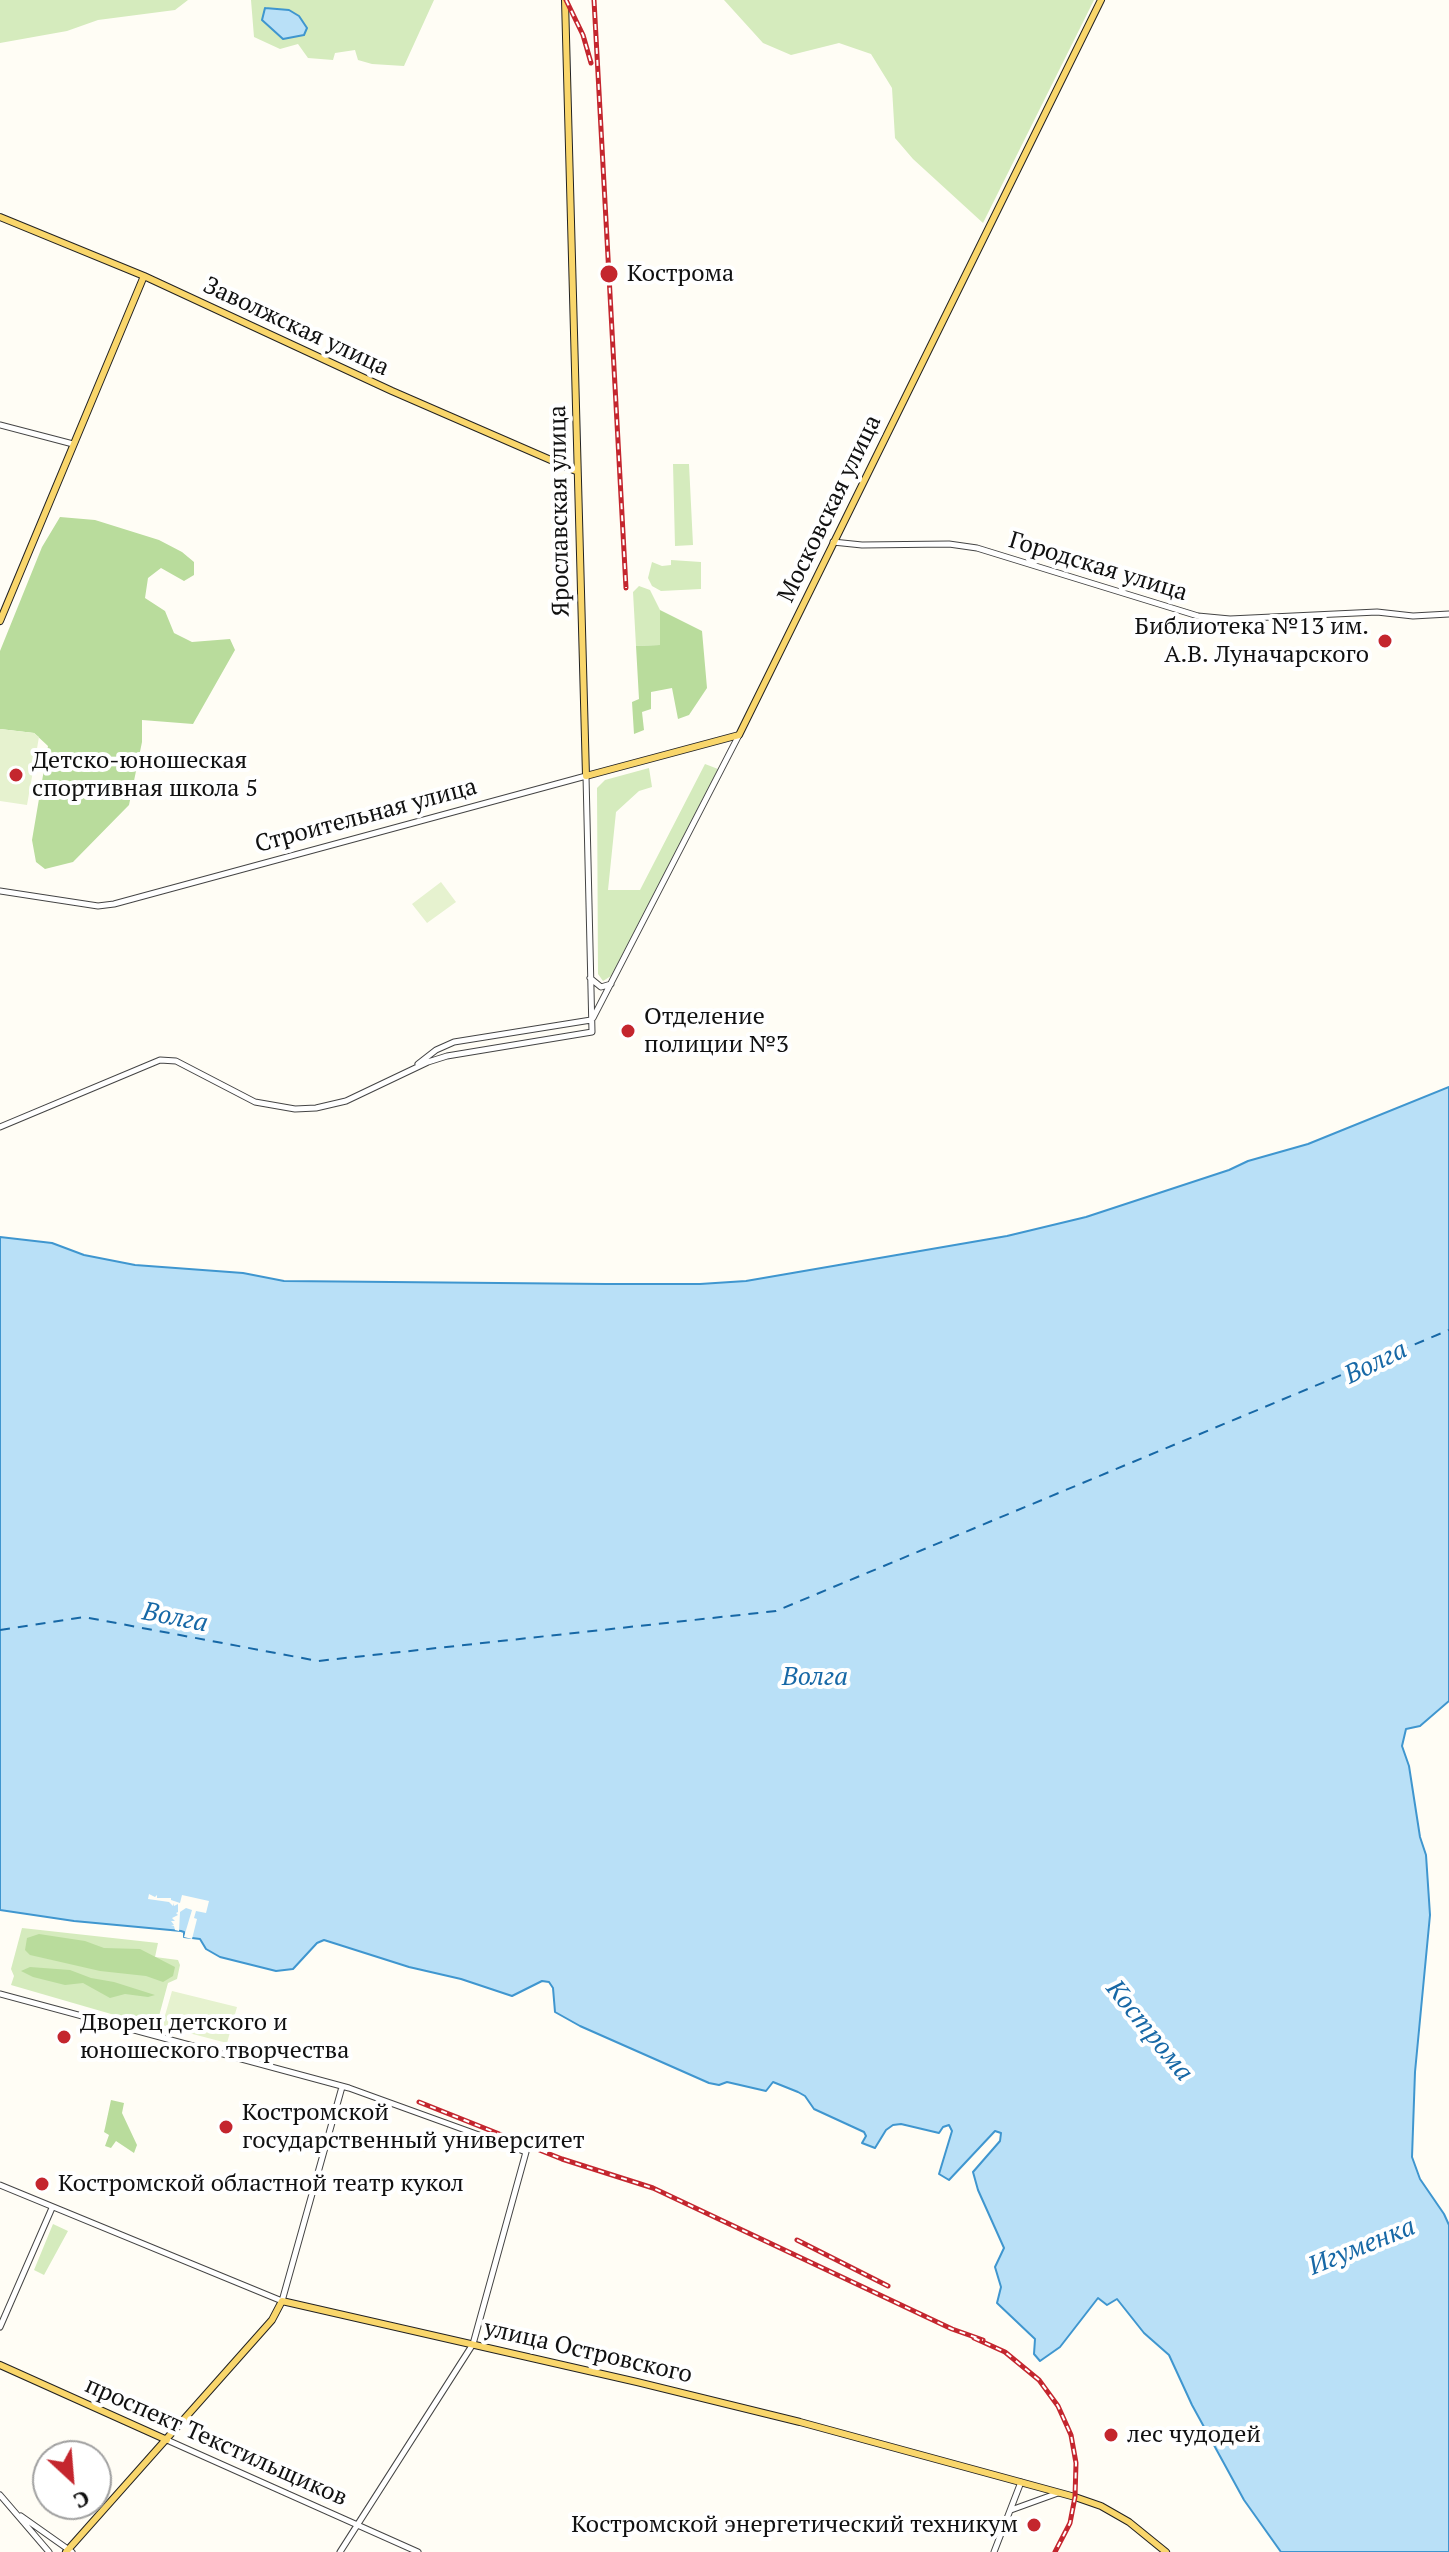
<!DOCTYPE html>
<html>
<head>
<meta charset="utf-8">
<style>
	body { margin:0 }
	#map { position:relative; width:1449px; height:2552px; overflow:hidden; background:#fffdf5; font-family:"PT Serif",serif }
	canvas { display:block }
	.north { position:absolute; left:32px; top:2440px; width:80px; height:80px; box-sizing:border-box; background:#fff; border:2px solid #a0a0a0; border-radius:50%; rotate:154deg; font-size:22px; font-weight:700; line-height:32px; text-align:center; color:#111 }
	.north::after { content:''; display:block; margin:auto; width:28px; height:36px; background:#c4262e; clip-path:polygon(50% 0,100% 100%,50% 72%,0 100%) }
</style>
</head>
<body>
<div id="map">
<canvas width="1449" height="2552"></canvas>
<div class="north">С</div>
</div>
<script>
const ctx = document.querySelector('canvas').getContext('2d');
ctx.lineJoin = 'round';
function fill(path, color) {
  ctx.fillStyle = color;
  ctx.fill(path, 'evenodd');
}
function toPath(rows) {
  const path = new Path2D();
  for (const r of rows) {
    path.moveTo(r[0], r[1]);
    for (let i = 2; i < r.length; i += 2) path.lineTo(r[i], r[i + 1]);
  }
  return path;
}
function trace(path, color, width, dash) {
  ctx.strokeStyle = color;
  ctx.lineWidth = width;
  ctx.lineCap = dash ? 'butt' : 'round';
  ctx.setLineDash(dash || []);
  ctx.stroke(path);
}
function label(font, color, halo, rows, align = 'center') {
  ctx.font = font + ' "PT Serif",serif';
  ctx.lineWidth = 8;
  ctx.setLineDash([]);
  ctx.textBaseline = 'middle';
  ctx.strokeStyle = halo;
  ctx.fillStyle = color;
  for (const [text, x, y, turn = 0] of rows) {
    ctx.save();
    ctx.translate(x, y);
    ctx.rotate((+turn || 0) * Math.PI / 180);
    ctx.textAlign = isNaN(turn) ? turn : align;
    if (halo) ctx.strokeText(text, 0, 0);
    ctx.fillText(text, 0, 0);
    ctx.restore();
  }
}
fill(toPath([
	[0,0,188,0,175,10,98,20,67,31,0,43],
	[251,0,434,0,404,66,372,64,358,60,355,50,335,53,333,60,308,58,298,44,280,49,254,37],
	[724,0,1094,0,983,223,913,159,895,138,892,88,871,54,839,43,791,55,763,43],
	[673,464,689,464,693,545,675,546],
	[671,560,701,562,701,589,661,591,652,586,648,578,652,562,662,566,671,565],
	[639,586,650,590,660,610,660,645,636,646,633,592],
	[705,764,718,769,611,976,603,981,598,974,597,788,605,780,649,768,652,787,639,791,616,812,608,890,640,890],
	[22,1928,158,1943,155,1957,178,1960,180,1965,177,1979,168,1983,156,2027,11,1985,14,1976,11,1969],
	[53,2224,68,2231,44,2275,34,2270]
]), '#d5ebbd');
fill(toPath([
	[60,517,95,520,159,540,182,552,194,562,194,575,184,581,161,568,148,578,145,598,165,611,174,633,192,642,230,639,235,650,193,724,142,720,142,742,129,805,73,862,45,869,36,862,32,840,48,746,34,733,0,729,0,651,42,547],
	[660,610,702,631,707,688,689,715,678,719,672,688,651,692,651,709,642,712,644,730,634,734,632,702,639,699,636,646,660,645],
	[39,1934,85,1941,104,1948,140,1949,175,1967,173,1976,163,1982,146,1976,100,1971,30,1955,25,1950,27,1938],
	[30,1967,70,1970,91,1978,114,1982,155,1995,148,1997,125,1994,110,1998,83,1983,65,1985,33,1977,21,1971],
	[111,2100,124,2103,122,2113,137,2145,134,2153,116,2141,111,2148,105,2146,109,2135,104,2132,105,2128]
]), '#b9dc9c');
fill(toPath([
	[0,729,34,733,39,737,27,805,0,801],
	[441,882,456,902,427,923,412,904],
	[172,1991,237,2007,227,2043,162,2026]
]), '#e6f2cf');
const water = toPath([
	[265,8,289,10,299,16,307,28,304,35,283,39,262,20,265,8],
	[1449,1087,1449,1701,1420,1726,1406,1729,1402,1746,1409,1766,1420,1837,1426,1855,1430,1915,1415,2072,1412,2157,1420,2179,1444,2214,1449,2225,1449,2552,1281,2552,1244,2500,1192,2405,1169,2355,1144,2333,1117,2299,1107,2305,1098,2298,1060,2347,1040,2361,1034,2354,1035,2339,997,2303,1001,2287,995,2267,1004,2248,978,2190,973,2172,1000,2141,1001,2133,995,2131,949,2180,939,2174,952,2131,949,2125,943,2127,939,2133,901,2124,893,2125,886,2130,875,2148,862,2143,866,2136,864,2132,814,2109,805,2096,798,2092,773,2082,766,2091,727,2082,719,2085,709,2083,580,2026,555,2012,553,1988,549,1982,542,1981,512,1996,461,1979,409,1967,324,1940,317,1943,293,1969,276,1971,220,1957,206,1949,200,1939,184,1937,184,1932,181,1931,74,1921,0,1910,0,1237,52,1243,84,1255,135,1265,243,1273,284,1281,606,1284,700,1284,746,1281,1007,1236,1086,1217,1229,1170,1248,1161,1308,1144,1449,1087]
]);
fill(water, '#b9e0f7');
trace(water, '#3f96cf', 2);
fill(toPath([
	[149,1894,155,1897,157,1895,157,1898,171,1898,171,1900,180,1903,182,1895,209,1901,206,1913,196,1911,194,1918,197,1919,192,1939,184,1937,192,1910,186,1908,180,1912,179,1931,175,1930,174,1926,171,1925,174,1925,171,1921,175,1921,172,1918,178,1915,176,1913,178,1912,178,1904,174,1906,174,1903,173,1906,169,1902,148,1899]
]), '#fffdf5');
trace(toPath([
	[0,1630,84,1617,318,1661,776,1611,1449,1330]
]), '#1768a6', 2, [10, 8]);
const minor = toPath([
	[0,425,73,444],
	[833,542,862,545,949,544,977,548,1198,616,1230,619,1377,612,1413,616,1449,614],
	[0,891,98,906,114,904,586,776,592,1032,447,1056,428,1062,346,1101,316,1108,295,1109,255,1102,176,1061,160,1060,0,1127],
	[590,978,601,987,611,984],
	[593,1018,739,735],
	[418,1064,436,1050,454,1042,591,1020],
	[0,1994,349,2088,526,2152,473,2344,340,2552],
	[0,2185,282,2301,342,2087],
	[0,2327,52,2208],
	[167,2440,418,2552],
	[0,2495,49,2552],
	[1011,2510,1058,2493],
	[21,2516,72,2552],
	[994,2552,1021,2482]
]);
const major = toPath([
	[565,0,586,776,739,735,1101,0],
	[0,217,144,276,392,391,576,471],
	[0,621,144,276],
	[0,2365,167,2440],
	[66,2552,272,2320,282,2301,637,2382,800,2422,1075,2497,1101,2506,1129,2522,1166,2552]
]);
trace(minor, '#444', 7);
trace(major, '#222', 8);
trace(minor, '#fff', 5);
trace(major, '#f9d66b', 6);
const rail = toPath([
	[566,0,583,35,591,63],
	[594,0,626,588],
	[419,2102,562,2159,653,2188,952,2329,983,2340],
	[797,2240,888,2286],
	[974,2338,1005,2352,1039,2380,1058,2406,1071,2435,1076,2463,1075,2497,1070,2523,1055,2552]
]);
trace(rail, '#c4262e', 5);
trace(rail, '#fff', 2, [6]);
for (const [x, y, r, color] of [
	[609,274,10,"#c4262e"],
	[1385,641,8,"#c4262e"],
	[16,775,8,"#c4262e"],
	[628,1031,8,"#c4262e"],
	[64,2037,8,"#c4262e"],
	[226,2127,8,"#c4262e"],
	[42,2184,8,"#c4262e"],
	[1111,2435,8,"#c4262e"],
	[1034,2525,8,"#c4262e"]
]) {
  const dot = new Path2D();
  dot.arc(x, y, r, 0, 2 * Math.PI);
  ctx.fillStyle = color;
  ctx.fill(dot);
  trace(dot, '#fff', 3);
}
label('24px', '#111', '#fff', [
	["Кострома",627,274],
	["Библиотека №13 им.",1369,627,"right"],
	["А.В. Луначарского",1369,655,"right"],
	["Детско-юношеская",32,761],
	["спортивная школа 5",32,789],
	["Отделение",644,1017],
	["полиции №3",644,1045],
	["Дворец детского и",80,2023],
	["юношеского творчества",80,2051],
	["Костромской",242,2113],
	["государственный университет",242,2141],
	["Костромской областной театр кукол",58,2184],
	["лес чудодей",1127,2435],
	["Костромской энергетический техникум",1018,2525,"right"]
], 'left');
label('24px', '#111', '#fff', [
	["Заволжская улица",296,327,25],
	["Московская улица",830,509,-64],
	["Ярославская улица",560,511,-91],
	["Городская улица",1098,567,17],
	["Строительная улица",366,816,-15],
	["улица Островского",588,2352,13],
	["проспект Текстильщиков",216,2442,24]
]);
label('italic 26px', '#1768a6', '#fff', [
	["Волга",1376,1363,-26],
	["Волга",175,1618,11],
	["Волга",815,1678],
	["Кострома",1149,2031,51],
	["Игуменка",1362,2247,-22]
]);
</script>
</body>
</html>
